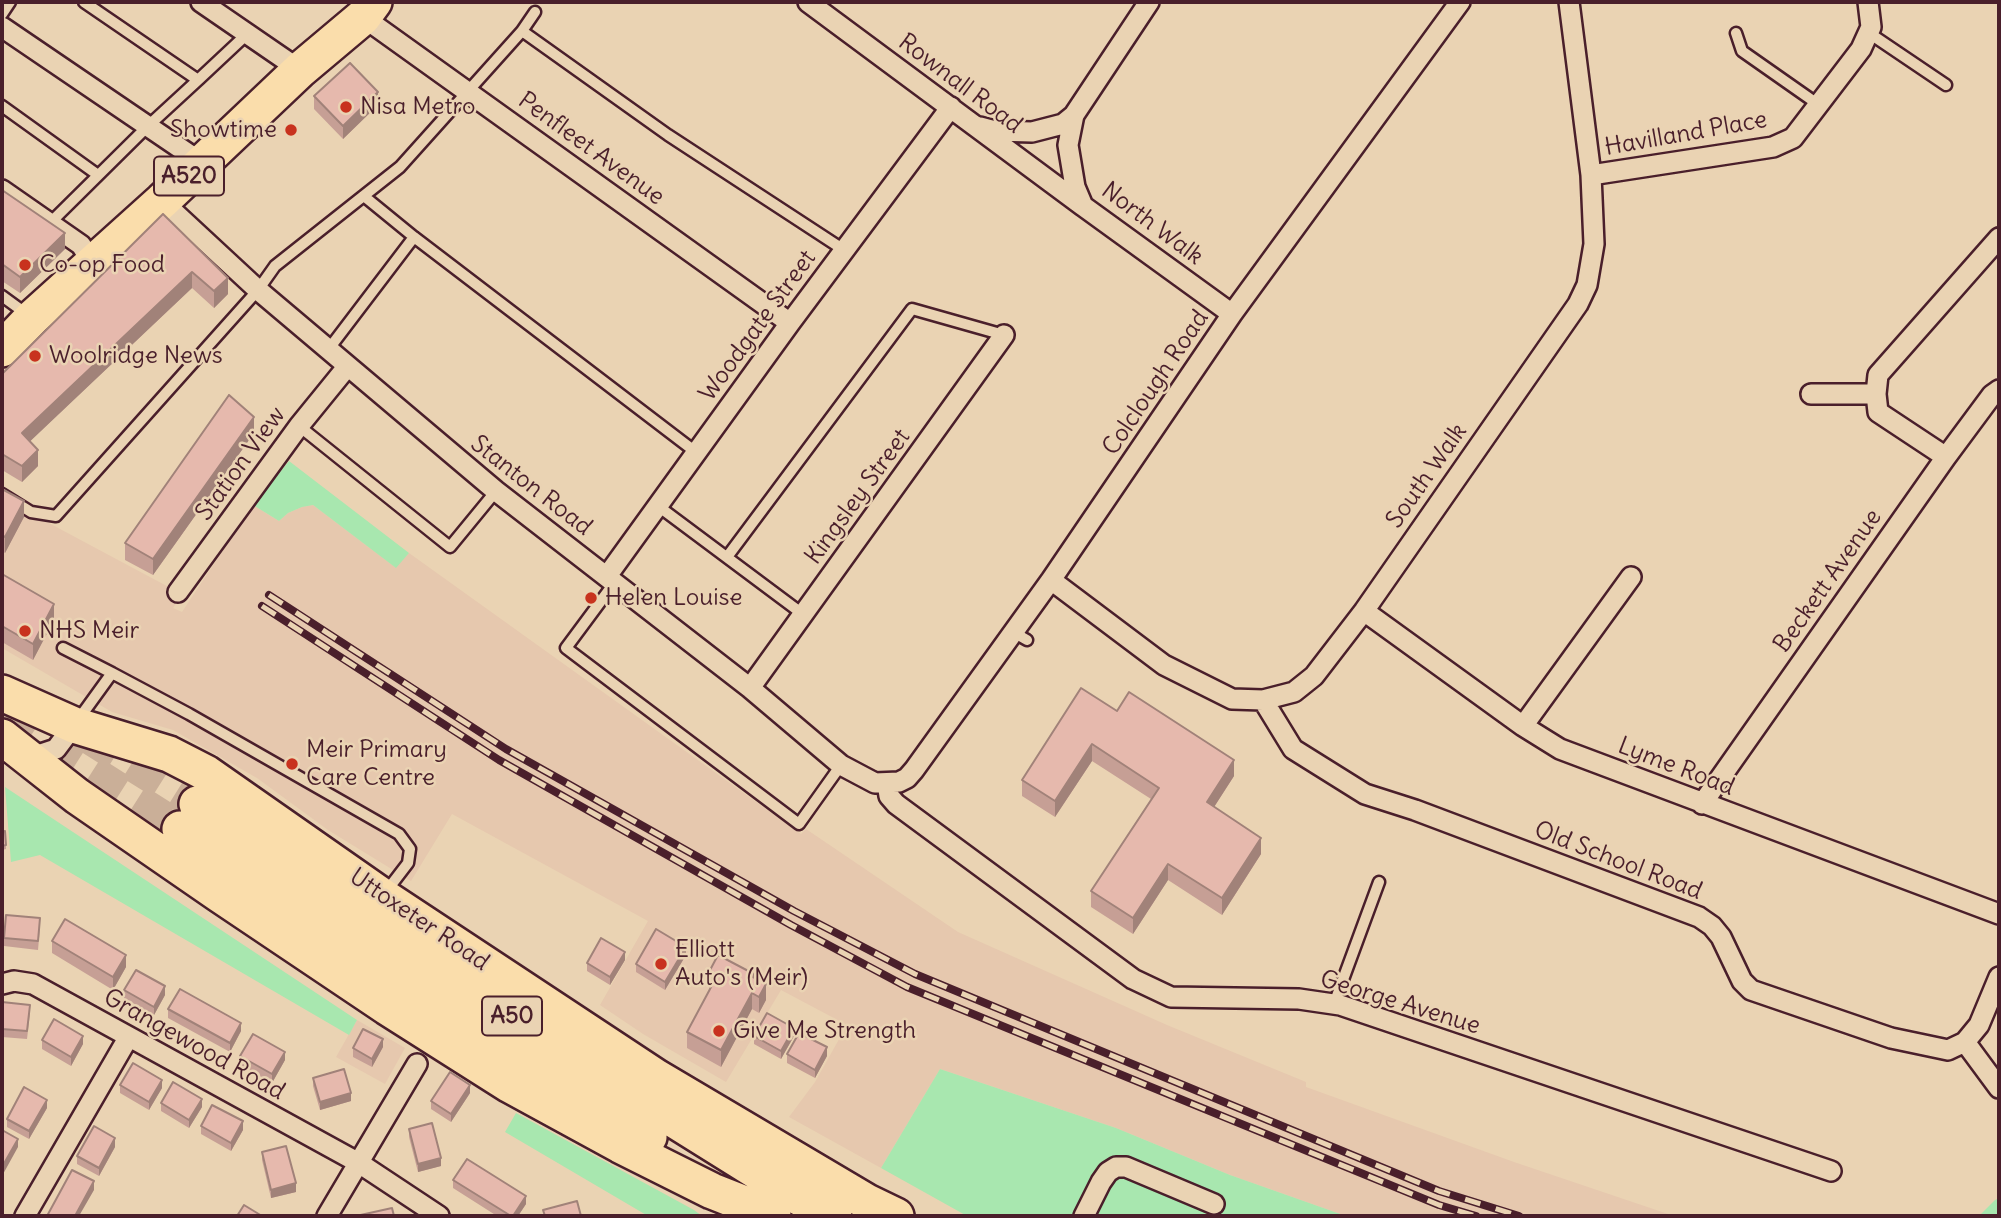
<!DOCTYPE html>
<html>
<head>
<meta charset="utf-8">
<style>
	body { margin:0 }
	#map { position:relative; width:2001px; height:1218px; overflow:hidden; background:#ead3b3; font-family:Delius,sans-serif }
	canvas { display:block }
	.frame { position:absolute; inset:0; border:4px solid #4a1f2b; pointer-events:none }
</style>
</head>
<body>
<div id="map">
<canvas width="2001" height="1218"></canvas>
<div class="frame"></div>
</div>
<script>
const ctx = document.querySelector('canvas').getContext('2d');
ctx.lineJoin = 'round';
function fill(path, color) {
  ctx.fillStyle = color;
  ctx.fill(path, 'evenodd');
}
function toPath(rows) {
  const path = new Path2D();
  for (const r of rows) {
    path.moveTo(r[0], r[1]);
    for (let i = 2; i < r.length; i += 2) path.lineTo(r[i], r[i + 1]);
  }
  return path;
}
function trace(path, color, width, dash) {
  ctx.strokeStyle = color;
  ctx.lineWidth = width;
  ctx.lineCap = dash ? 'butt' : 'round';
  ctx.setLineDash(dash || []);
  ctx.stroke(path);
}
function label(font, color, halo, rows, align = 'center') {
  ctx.font = font + ' Delius,sans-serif';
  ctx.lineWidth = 5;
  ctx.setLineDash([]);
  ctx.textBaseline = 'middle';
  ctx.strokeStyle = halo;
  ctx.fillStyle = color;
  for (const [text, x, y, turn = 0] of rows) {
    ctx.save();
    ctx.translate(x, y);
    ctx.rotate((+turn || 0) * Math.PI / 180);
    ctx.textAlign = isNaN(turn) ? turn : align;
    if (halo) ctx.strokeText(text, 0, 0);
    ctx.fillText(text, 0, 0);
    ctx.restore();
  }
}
fill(toPath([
	[2,498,178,592,182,595,173,608,182,612,253,505,279,521,288,513,302,507,313,505,395,567,409,553,801,834,806,829,958,932,1167,1025,1306,1082,1306,1087,1514,1162,1674,1216,1346,1216,1230,1175,1116,1128,940,1069,881,1168,789,1117,815,1082,847,1025,781,990,726,1082,643,1034,600,1005,648,921,452,814,411,881,328,830,257,778,173,730,112,712,2,648],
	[357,1020,405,1048,385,1084,336,1057]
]), '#e6c8ae');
fill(toPath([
	[289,461,409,553,396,568,313,505,302,507,288,513,279,521,253,505],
	[5,787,357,1020,349,1035,40,855,11,862],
	[940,1069,1116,1128,1230,1175,1346,1216,967,1216,881,1168],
	[516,1113,694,1210,702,1216,648,1216,505,1132],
	[1999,1198,1999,1216,1979,1216,1995,1200]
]), '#a8e7af');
trace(toPath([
	[2,716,180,829],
	[87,735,197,804]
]), '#caaf98', 35, [35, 18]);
const lane = toPath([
	[84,2,198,80,246,35],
	[2,14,10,2],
	[522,31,668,135,844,250],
	[1736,33,1742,51,1819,105],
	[1869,33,1946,85],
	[2,106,98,175],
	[365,197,414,237,697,453],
	[50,223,147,127,198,80],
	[2,296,28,315],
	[328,350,414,237],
	[299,426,450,547,496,491],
	[2,494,31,512,56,516,258,290,275,266,400,167,522,31,535,12],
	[658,506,804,615],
	[727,557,912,309,1004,335],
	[615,582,566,648,799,824,841,765],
	[1013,632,1027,640],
	[63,648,112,673],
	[78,720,112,673,189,714,399,834,410,849,408,863,385,893],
	[1334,1004,1379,882]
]);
const street = toPath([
	[201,2,300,70],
	[808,2,1083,206],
	[363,17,790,323],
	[2,27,202,163],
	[1074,115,1068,145,1075,187,1083,206,1232,314],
	[980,127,995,131,1032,132,1063,124,1074,115,1149,2],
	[1591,175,1773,147,1793,138,1861,49,1871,27,1868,2],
	[2,190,81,245,93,264],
	[162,201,258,290,496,491,750,688,841,765,875,783,899,782,907,778,914,770,1051,580,1232,314,1460,2],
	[1811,394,1876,394],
	[1946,457,1878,412,1876,394,1878,375,1999,238],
	[607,576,790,323,951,107],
	[1051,580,1164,665,1232,699,1263,700,1294,692,1314,676,1364,611,1578,304,1587,285,1594,244,1591,175,1569,2],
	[178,592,299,426,347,367],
	[1364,611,1523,726,1560,749,1999,914],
	[750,688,1004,335],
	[1263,700,1293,749,1365,794,1415,810,1699,917,1712,926,1721,937,1742,981,1751,990,1891,1038,1948,1050,1965,1042,1979,1025,1999,977],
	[1523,726,1631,577],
	[25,754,41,754,56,749,74,725],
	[887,783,889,796,896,804,1133,979,1171,997,1299,999,1340,1005,1831,1171],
	[1702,804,1946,457,1992,395,1999,390],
	[2,984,14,981,33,984,359,1163,439,1216],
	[1965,1042,1999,1088],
	[25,1216,128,1038],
	[327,1216,417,1064],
	[1084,1216,1101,1182,1108,1172,1116,1167,1126,1167,1214,1204]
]);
const highway = toPath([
	[2,349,32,318,162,201,300,70,363,17,374,2],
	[2,693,74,725,169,754,206,773,382,896,656,1077,867,1202,896,1216],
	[2,737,77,796,219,894,387,1007,510,1085,620,1145,712,1191,773,1215],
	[197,804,559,1048,793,1194,834,1216],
	[180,829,457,1016,649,1137]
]);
trace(lane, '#4a1f2b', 15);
trace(street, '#4a1f2b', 24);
trace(highway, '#4a1f2b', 40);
trace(lane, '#ead3b3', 10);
trace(street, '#ead3b3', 19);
trace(highway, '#faddab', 35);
const rail = toPath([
	[269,595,506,749,794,911,915,974,1439,1191,1519,1216],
	[262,606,499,760,791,925,907,987,1439,1205,1476,1216]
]);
trace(rail, '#4a1f2b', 8);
trace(rail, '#ead3b3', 5, [16]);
fill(toPath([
	[314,96,378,105,343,139,314,109],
	[2,190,65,249,20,293,2,281],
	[163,214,228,294,214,308,192,288,30,441,38,466,22,482,2,470,2,374],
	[254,433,153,575,125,560,125,543],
	[2,489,24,517,5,553,2,551],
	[2,574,54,620,33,660,2,642],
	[1117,711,1234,776,1214,807,1261,854,1222,915,1168,880,1133,934,1091,907,1091,891,1151,799,1092,761,1055,817,1022,796,1022,780],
	[5,831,6,849,2,850,2,832],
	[40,927,38,950,4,946,4,938],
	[52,941,126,967,113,990,52,953],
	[686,955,665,990,636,972,636,964],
	[625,960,610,985,587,971,587,963],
	[709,972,754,977,766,1000,759,1013,752,1009,721,1067,687,1048,687,1032,710,989,709,988],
	[124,990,165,995,154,1015,124,998],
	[2,1002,30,1013,27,1039,2,1037],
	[168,1009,241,1031,230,1052,168,1018],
	[754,1036,794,1036,781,1059,754,1044],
	[42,1040,83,1044,71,1066,42,1049],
	[383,1047,372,1067,353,1057,353,1048],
	[787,1054,827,1056,815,1078,787,1063],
	[240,1056,285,1060,272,1083,240,1065],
	[313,1078,351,1101,320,1110,313,1086],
	[120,1085,162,1088,149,1110,120,1093],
	[470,1093,451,1122,431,1109,431,1101],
	[161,1103,202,1107,189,1128,161,1111],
	[47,1108,29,1139,7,1127,7,1119],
	[201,1126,243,1130,231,1151,201,1134],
	[409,1129,441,1166,418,1172,409,1137],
	[115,1147,99,1176,77,1164,77,1156],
	[262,1152,296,1192,271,1198,262,1160],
	[453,1180,526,1204,518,1216,497,1216,453,1188]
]), '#c69f95');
fill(toPath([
	[378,92,378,105,343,139,343,126],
	[65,233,65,249,20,293,20,277],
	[192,272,192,288,22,449,22,433],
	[228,278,228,294,214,308,214,291],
	[254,417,254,433,153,575,153,559],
	[38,450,38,466,22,482,22,466],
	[24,501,24,517,5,553,5,537],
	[54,604,54,620,33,660,33,644],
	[1092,744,1092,761,1055,817,1055,801],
	[1234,760,1234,776,1207,818,1207,802],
	[1261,838,1261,854,1222,915,1222,898],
	[1168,864,1168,880,1133,934,1133,918],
	[686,947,686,955,665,990,665,982],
	[625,952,625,960,610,985,610,977],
	[126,955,126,967,113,990,113,977],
	[766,984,766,1000,759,1013,759,997],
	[165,986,165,995,154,1015,154,1007],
	[752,993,752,1009,721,1067,721,1050],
	[241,1023,241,1031,230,1052,230,1043],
	[794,1028,794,1036,781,1059,781,1051],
	[83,1036,83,1044,71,1066,71,1057],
	[383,1039,383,1047,372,1067,372,1059],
	[827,1047,827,1056,815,1078,815,1070],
	[285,1052,285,1060,272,1083,272,1074],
	[162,1080,162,1088,149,1110,149,1102],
	[470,1085,470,1093,451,1122,451,1114],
	[351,1093,351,1101,320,1110,320,1102],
	[202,1099,202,1107,189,1128,189,1120],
	[47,1100,47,1108,29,1139,29,1131],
	[243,1121,243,1130,231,1151,231,1143],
	[115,1138,115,1147,99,1176,99,1168],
	[18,1139,18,1147,2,1176,2,1167],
	[441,1158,441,1166,418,1172,418,1164],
	[94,1181,94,1190,79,1216,75,1216],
	[296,1183,296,1192,271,1198,271,1190],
	[526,1196,526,1204,518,1216,513,1216]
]), '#a18279');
const building = toPath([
	[350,63,378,92,343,126,314,96,350,63],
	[2,190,65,233,20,277,2,264,2,190],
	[163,214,228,278,214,291,192,272,22,433,38,450,22,466,2,454,2,374,163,214],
	[229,395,254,417,153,559,125,543,229,395],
	[2,489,24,501,5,537,2,535,2,489],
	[2,574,54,604,33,644,2,626,2,574],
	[1081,688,1117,711,1129,692,1234,760,1207,802,1261,838,1222,898,1168,864,1133,918,1091,891,1159,788,1092,744,1055,801,1022,780,1081,688],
	[5,831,6,845,2,846,2,832,5,831],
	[6,915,40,918,38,941,4,938,6,915],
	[65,919,126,955,113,977,52,941,65,919],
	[656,929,686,947,665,982,636,964,656,929],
	[601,938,625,952,610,977,587,963,601,938],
	[718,955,754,974,753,977,766,984,759,997,752,993,721,1050,687,1032,717,976,709,972,718,955],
	[136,970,165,986,154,1007,124,990,136,970],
	[180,989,241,1023,230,1043,168,1009,180,989],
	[2,1002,30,1005,27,1031,2,1029,2,1002],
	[767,1013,794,1028,781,1051,754,1036,767,1013],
	[54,1019,83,1036,71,1057,42,1040,54,1019],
	[363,1029,383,1039,372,1059,353,1048,363,1029],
	[799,1033,827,1047,815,1070,787,1054,799,1033],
	[253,1034,285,1052,272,1074,240,1056,253,1034],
	[133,1063,162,1080,149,1102,120,1085,133,1063],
	[344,1069,351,1093,320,1102,313,1078,344,1069],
	[450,1072,470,1085,451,1114,431,1101,450,1072],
	[173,1082,202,1099,189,1120,161,1103,173,1082],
	[24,1087,47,1100,29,1131,7,1119,24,1087],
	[212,1105,243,1121,231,1143,201,1126,212,1105],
	[432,1123,441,1158,418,1164,409,1129,432,1123],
	[94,1126,115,1138,99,1168,77,1156,94,1126],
	[2,1130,18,1139,2,1167,2,1130],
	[286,1146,296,1183,271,1190,262,1152,286,1146],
	[467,1159,526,1196,513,1216,511,1216,453,1180,467,1159],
	[72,1170,94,1181,75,1216,47,1216,72,1170],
	[577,1201,581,1216,545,1216,543,1210,577,1201],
	[244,1205,262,1216,237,1216,244,1205],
	[392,1208,394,1216,356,1216,392,1208]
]);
fill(building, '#e6b9ad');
trace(building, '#a18279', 2);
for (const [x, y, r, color] of [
	[346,107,7,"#c8321e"],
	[291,130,7,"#c8321e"],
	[25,265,7,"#c8321e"],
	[35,356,7,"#c8321e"],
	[591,598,7,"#c8321e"],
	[25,631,7,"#c8321e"],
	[292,764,7,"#c8321e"],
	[661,964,7,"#c8321e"],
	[719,1031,7,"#c8321e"]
]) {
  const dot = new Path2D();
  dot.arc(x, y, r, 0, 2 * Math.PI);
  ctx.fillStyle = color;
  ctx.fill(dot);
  trace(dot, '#ead3b3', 2.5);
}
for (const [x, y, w] of [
	[189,176,70],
	[512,1016,60]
]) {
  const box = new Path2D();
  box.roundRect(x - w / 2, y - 19.5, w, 39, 5);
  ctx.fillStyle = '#ead3b3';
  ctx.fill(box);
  trace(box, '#4a1f2b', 2);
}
label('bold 23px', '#4a1f2b', null, [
	["A520",189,176],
	["A50",512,1016]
]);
label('24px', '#4a1f2b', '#ead3b3', [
	["Rownall Road",960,84,37],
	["Havilland Place",1686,134,-10],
	["Penfleet Avenue",591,149,36],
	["North Walk",1152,224,37],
	["Woodgate Street",758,326,-54],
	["Colclough Road",1156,383,-56],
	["Station View",241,464,-54],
	["South Walk",1427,476,-55],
	["Stanton Road",531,486,38],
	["Kingsley Street",858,497,-54],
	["Beckett Avenue",1828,581,-55],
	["Lyme Road",1676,767,21],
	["Old School Road",1618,861,21],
	["Uttoxeter Road",419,920,34],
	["George Avenue",1400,1003,17],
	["Grangewood Road",194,1045,29]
]);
label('24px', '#4a1f2b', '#ead3b3', [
	["Nisa Metro",360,107],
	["Showtime",277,130,"right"],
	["Co-op Food",39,265],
	["Woolridge News",49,356],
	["Helen Louise",605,598],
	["NHS Meir",39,631],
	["Meir Primary",306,750],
	["Care Centre",306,778],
	["Elliott",675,950],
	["Auto's (Meir)",675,978],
	["Give Me Strength",733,1031]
], 'left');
</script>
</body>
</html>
